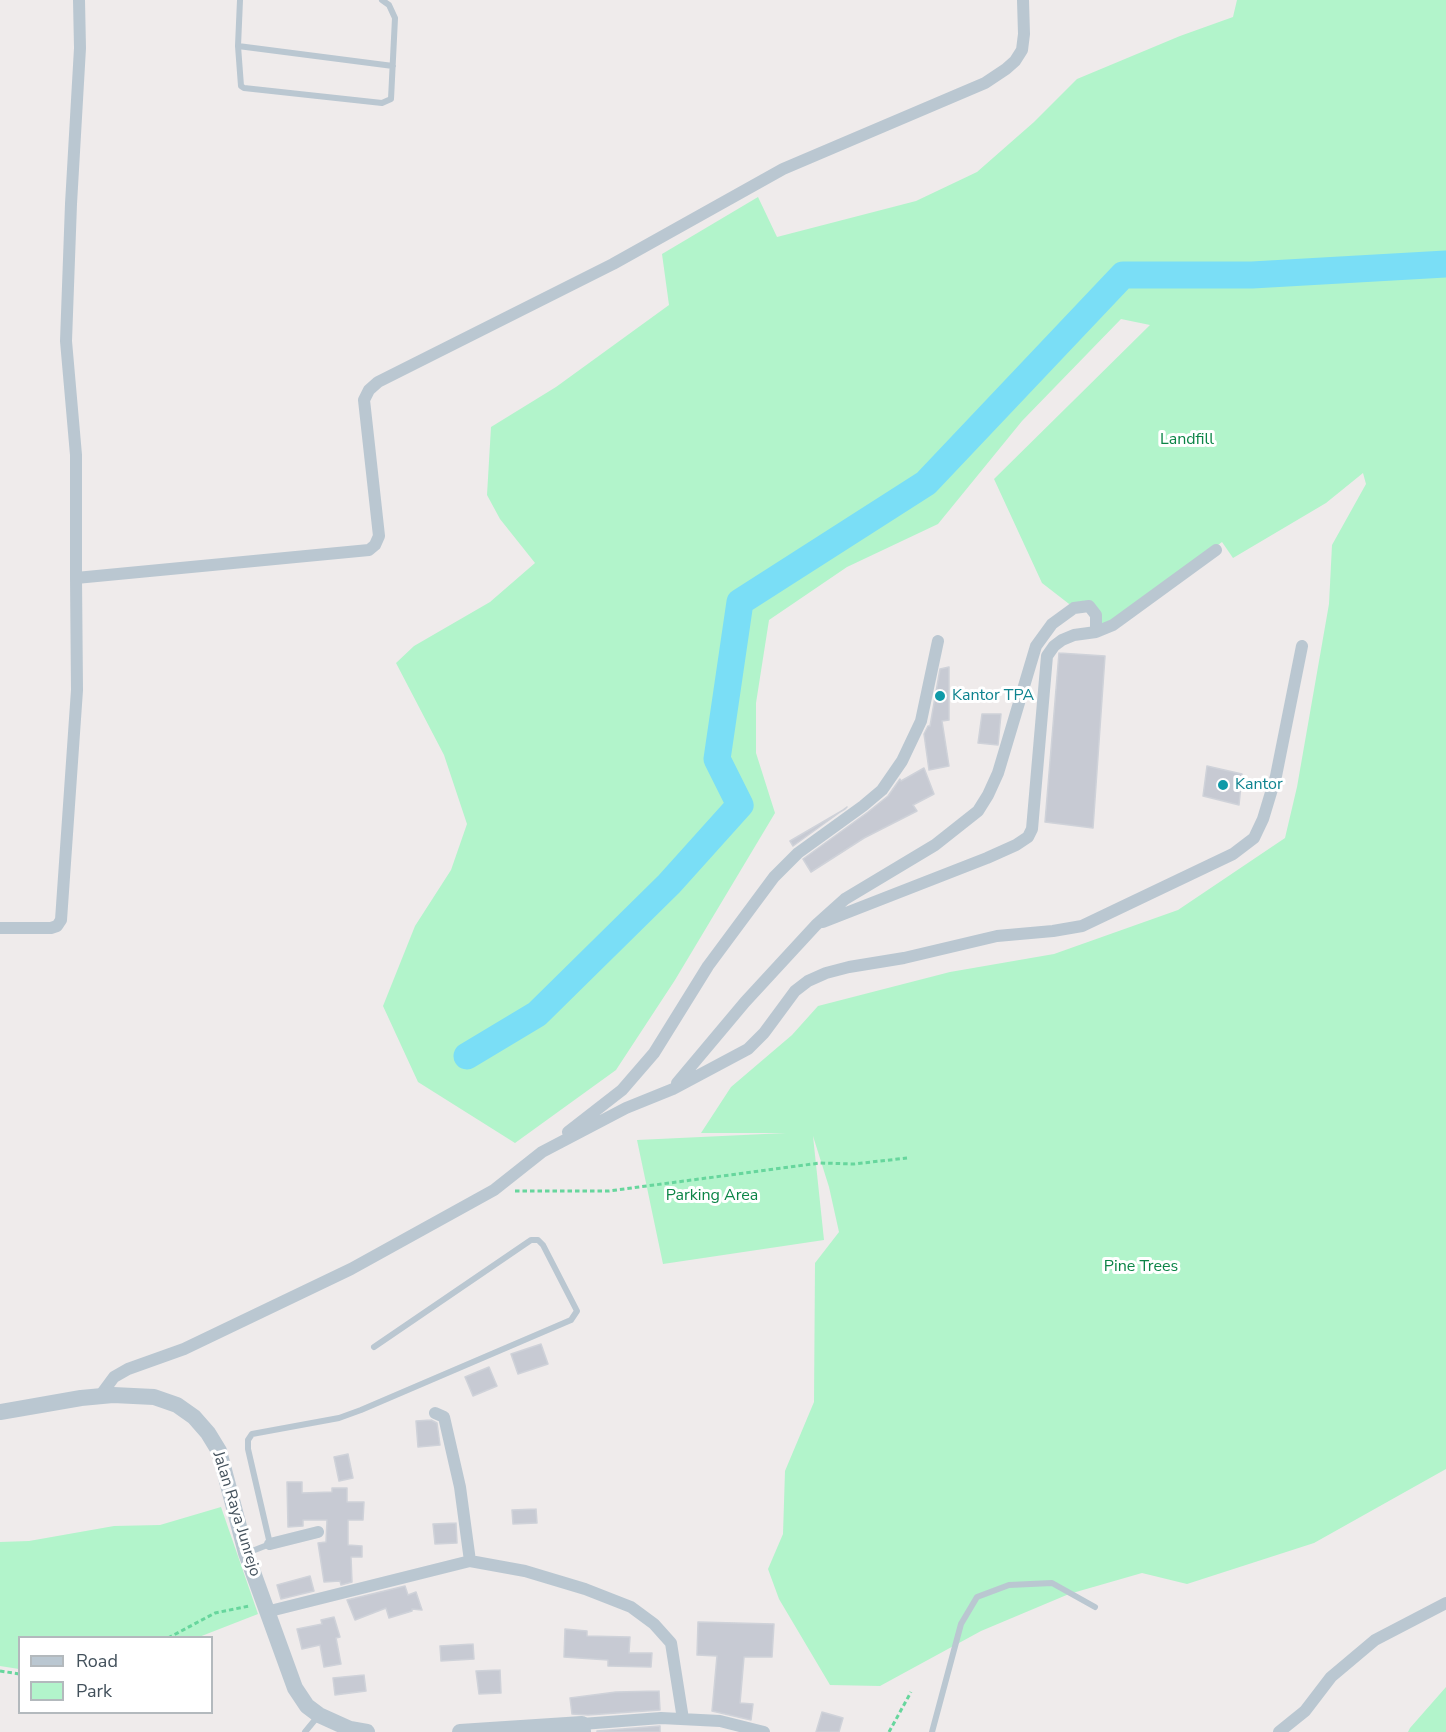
<!DOCTYPE html>
<html>
<head>
<meta charset="utf-8">
<style>
	body { margin:0 }
	#map { position:relative; width:1446px; height:1732px; overflow:hidden; background:#efebeb; font-family:"Nunito Sans",sans-serif }
	canvas { display:block }
	.legend { position:absolute; left:18px; top:1636px; width:195px; height:78px; box-sizing:border-box; background:#fff; border:2px solid #b3b9bd; margin:0; padding:8px 10px; list-style:none; font-size:18px; color:#42505b }
	.legend li { display:flex; align-items:center; gap:12px; height:30px }
	.legend b { width:30px; border:2px solid #b3b9bd }
</style>
</head>
<body>
<div id="map">
<canvas width="1446" height="1732"></canvas>
<ul class="legend">
<li><b style="height:8px;background:#bac7d1"></b>Road</li>
<li><b style="height:16px;background:#b2f4cb"></b>Park</li>
</ul>
</div>
<script>
const ctx = document.querySelector('canvas').getContext('2d');
ctx.lineJoin = 'round';
function fill(path, color) {
  ctx.fillStyle = color;
  ctx.fill(path, 'evenodd');
}
function toPath(rows) {
  const path = new Path2D();
  for (const r of rows) {
    path.moveTo(r[0], r[1]);
    for (let i = 2; i < r.length; i += 2) path.lineTo(r[i], r[i + 1]);
  }
  return path;
}
function trace(path, color, width, dash) {
  ctx.strokeStyle = color;
  ctx.lineWidth = width;
  ctx.lineCap = dash ? 'butt' : 'round';
  ctx.setLineDash(dash || []);
  ctx.stroke(path);
}
function label(font, color, halo, rows, align = 'center') {
  ctx.font = font + ' "Nunito Sans",sans-serif';
  ctx.lineWidth = 6;
  ctx.setLineDash([]);
  ctx.textBaseline = 'middle';
  ctx.strokeStyle = halo;
  ctx.fillStyle = color;
  for (const [text, x, y, turn = 0] of rows) {
    ctx.save();
    ctx.translate(x, y);
    ctx.rotate((+turn || 0) * Math.PI / 180);
    ctx.textAlign = isNaN(turn) ? turn : align;
    if (halo) ctx.strokeText(text, 0, 0);
    ctx.fillText(text, 0, 0);
    ctx.restore();
  }
}
fill(toPath([
	[1237,0,1446,0,1446,1469,1314,1543,1187,1584,1142,1573,1069,1594,981,1631,880,1686,830,1685,779,1599,768,1569,783,1534,785,1471,814,1402,815,1263,839,1232,829,1187,813,1136,824,1240,663,1264,637,1140,786,1133,701,1133,731,1087,792,1035,818,1006,950,972,1054,954,1178,910,1285,838,1297,787,1329,604,1332,545,1366,484,1363,473,1326,503,1233,558,1222,542,1112,624,1097,631,1098,615,1073,607,1042,583,994,479,1150,325,1121,319,1022,421,938,524,847,567,769,620,756,703,756,753,775,813,675,980,616,1070,515,1143,418,1082,383,1006,415,926,451,870,467,824,444,755,396,663,414,646,490,602,535,563,500,519,487,495,491,427,556,387,669,305,662,254,758,197,777,237,916,201,977,172,1034,122,1077,79,1180,36,1233,17],
	[221,1507,258,1614,199,1637,20,1638,19,1669,0,1666,0,1542,29,1541,114,1526,160,1525],
	[1446,1687,1446,1732,1408,1732,1410,1728]
]), '#b2f4cb');
trace(toPath([
	[467,1056,537,1014,669,884,740,805,717,759,740,602,926,483,1123,275,1252,275,1446,264]
]), '#7adef6', 27);
const building = toPath([
	[1059,653,1105,656,1093,828,1045,822,1059,653],
	[949,667,949,720,942,721,949,766,929,770,924,734,928,726,930,726,940,669,949,667],
	[982,714,1001,714,998,745,978,743,982,714],
	[1207,766,1242,774,1239,805,1203,796,1207,766],
	[924,768,934,794,913,805,917,811,864,838,811,872,803,859,868,812,888,796,900,779,901,781,924,768],
	[847,807,793,846,790,841,845,809,847,807],
	[541,1344,548,1364,518,1374,511,1354,541,1344],
	[489,1367,497,1386,473,1396,465,1377,489,1367],
	[431,1420,437,1423,440,1445,418,1447,416,1421,431,1420],
	[348,1454,353,1478,339,1481,334,1457,348,1454],
	[287,1482,302,1482,302,1493,332,1492,332,1488,347,1488,347,1502,364,1502,363,1520,348,1520,348,1545,362,1546,362,1557,351,1557,352,1582,341,1585,340,1581,324,1582,318,1543,326,1542,327,1520,303,1520,303,1526,288,1527,287,1482],
	[536,1509,537,1523,513,1524,512,1510,536,1509],
	[456,1523,457,1543,435,1544,433,1524,456,1523],
	[310,1576,314,1591,281,1599,277,1585,310,1576],
	[405,1586,408,1595,416,1592,422,1610,412,1609,412,1611,389,1618,386,1608,355,1620,347,1600,405,1586],
	[334,1617,340,1637,336,1638,341,1664,324,1667,320,1645,302,1649,297,1629,322,1624,321,1620,334,1617],
	[698,1622,774,1624,772,1657,744,1657,740,1703,753,1704,751,1720,712,1711,717,1656,697,1655,698,1622],
	[565,1629,587,1631,587,1636,630,1637,629,1653,652,1653,651,1667,608,1666,608,1660,564,1657,565,1629],
	[473,1644,474,1659,441,1661,440,1646,473,1644],
	[500,1670,501,1693,479,1694,476,1671,500,1670],
	[364,1675,366,1691,335,1695,333,1678,364,1675],
	[659,1691,660,1710,588,1715,572,1714,570,1698,616,1692,659,1691],
	[822,1712,843,1718,839,1732,816,1732,822,1712],
	[660,1726,660,1732,597,1732,597,1731,660,1726]
]);
fill(building, '#c7cad3');
trace(building, '#cfd2d9', 1.5);
trace(toPath([
	[515,1191,609,1191,820,1163,854,1164,907,1158],
	[168,1638,215,1613,249,1606],
	[0,1671,20,1674],
	[889,1732,911,1692]
]), '#67d69d', 3, [4.5, 3]);
trace(toPath([
	[240,0,238,46,241,86,244,88,382,103,391,99,395,18,389,5,382,0],
	[238,46,393,66],
	[247,1553,270,1544,248,1449,248,1440,252,1434,339,1418,361,1410,571,1320,577,1311,543,1245,538,1240,531,1240,374,1347],
	[305,1732,319,1715],
	[932,1732,961,1624,977,1597,1009,1585,1052,1583,1095,1607]
]), '#bac7d1', 6);
trace(toPath([
	[76,578,76,455,66,341,71,204,80,48,79,0],
	[823,922,987,858,1016,845,1028,837,1032,829,1047,656,1054,646,1062,640,1074,635,1096,632,1113,625,1216,550],
	[0,928,51,928,57,926,61,920,77,690,76,578,369,550,375,545,379,536,364,400,369,390,378,382,613,264,783,169,985,83,1006,69,1015,61,1022,50,1024,34,1023,0],
	[677,1083,745,1002,816,925,845,899,935,845,978,811,988,795,998,773,1036,646,1052,624,1074,608,1089,606,1096,615,1096,632],
	[568,1132,622,1090,654,1053,708,966,774,877,798,853,863,806,882,790,902,761,921,721,938,641],
	[100,1396,114,1377,128,1369,184,1349,351,1269,494,1190,542,1152,626,1108,673,1089,748,1049,764,1033,795,991,808,981,826,973,849,967,904,958,997,936,1053,931,1082,926,1233,854,1254,838,1263,819,1276,776,1302,646],
	[435,1413,444,1417,460,1487,470,1561],
	[270,1544,318,1532],
	[266,1612,470,1561,525,1571,585,1589,631,1607,654,1624,671,1643,683,1719],
	[582,1724,661,1718,720,1721,764,1732],
	[1279,1732,1305,1711,1331,1677,1375,1640,1446,1603]
]), '#bac7d1', 12);
trace(toPath([
	[0,1412,81,1398,113,1395,154,1397,177,1405,194,1417,208,1433,219,1451,246,1553,295,1688,307,1706,319,1715,350,1729,367,1732],
	[460,1732,582,1724,583,1732]
]), '#bac7d1', 16);
for (const [x, y, r, color] of [
	[940,696,6,"#0f9aa8"],
	[1223,785,6,"#0f9aa8"]
]) {
  const dot = new Path2D();
  dot.arc(x, y, r, 0, 2 * Math.PI);
  ctx.fillStyle = color;
  ctx.fill(dot);
  trace(dot, '#fff', 2);
}
label('16px', '#0b8446', '#fff', [
	["Landfill",1187,440],
	["Parking Area",712,1196],
	["Pine Trees",1141,1267]
]);
label('16px', '#0d838f', '#fff', [
	["Kantor TPA",952,696],
	["Kantor",1235,785]
], 'left');
label('16px', '#42505b', '#fff', [
	["Jalan Raya Junrejo",236,1514,73]
]);
</script>
</body>
</html>
